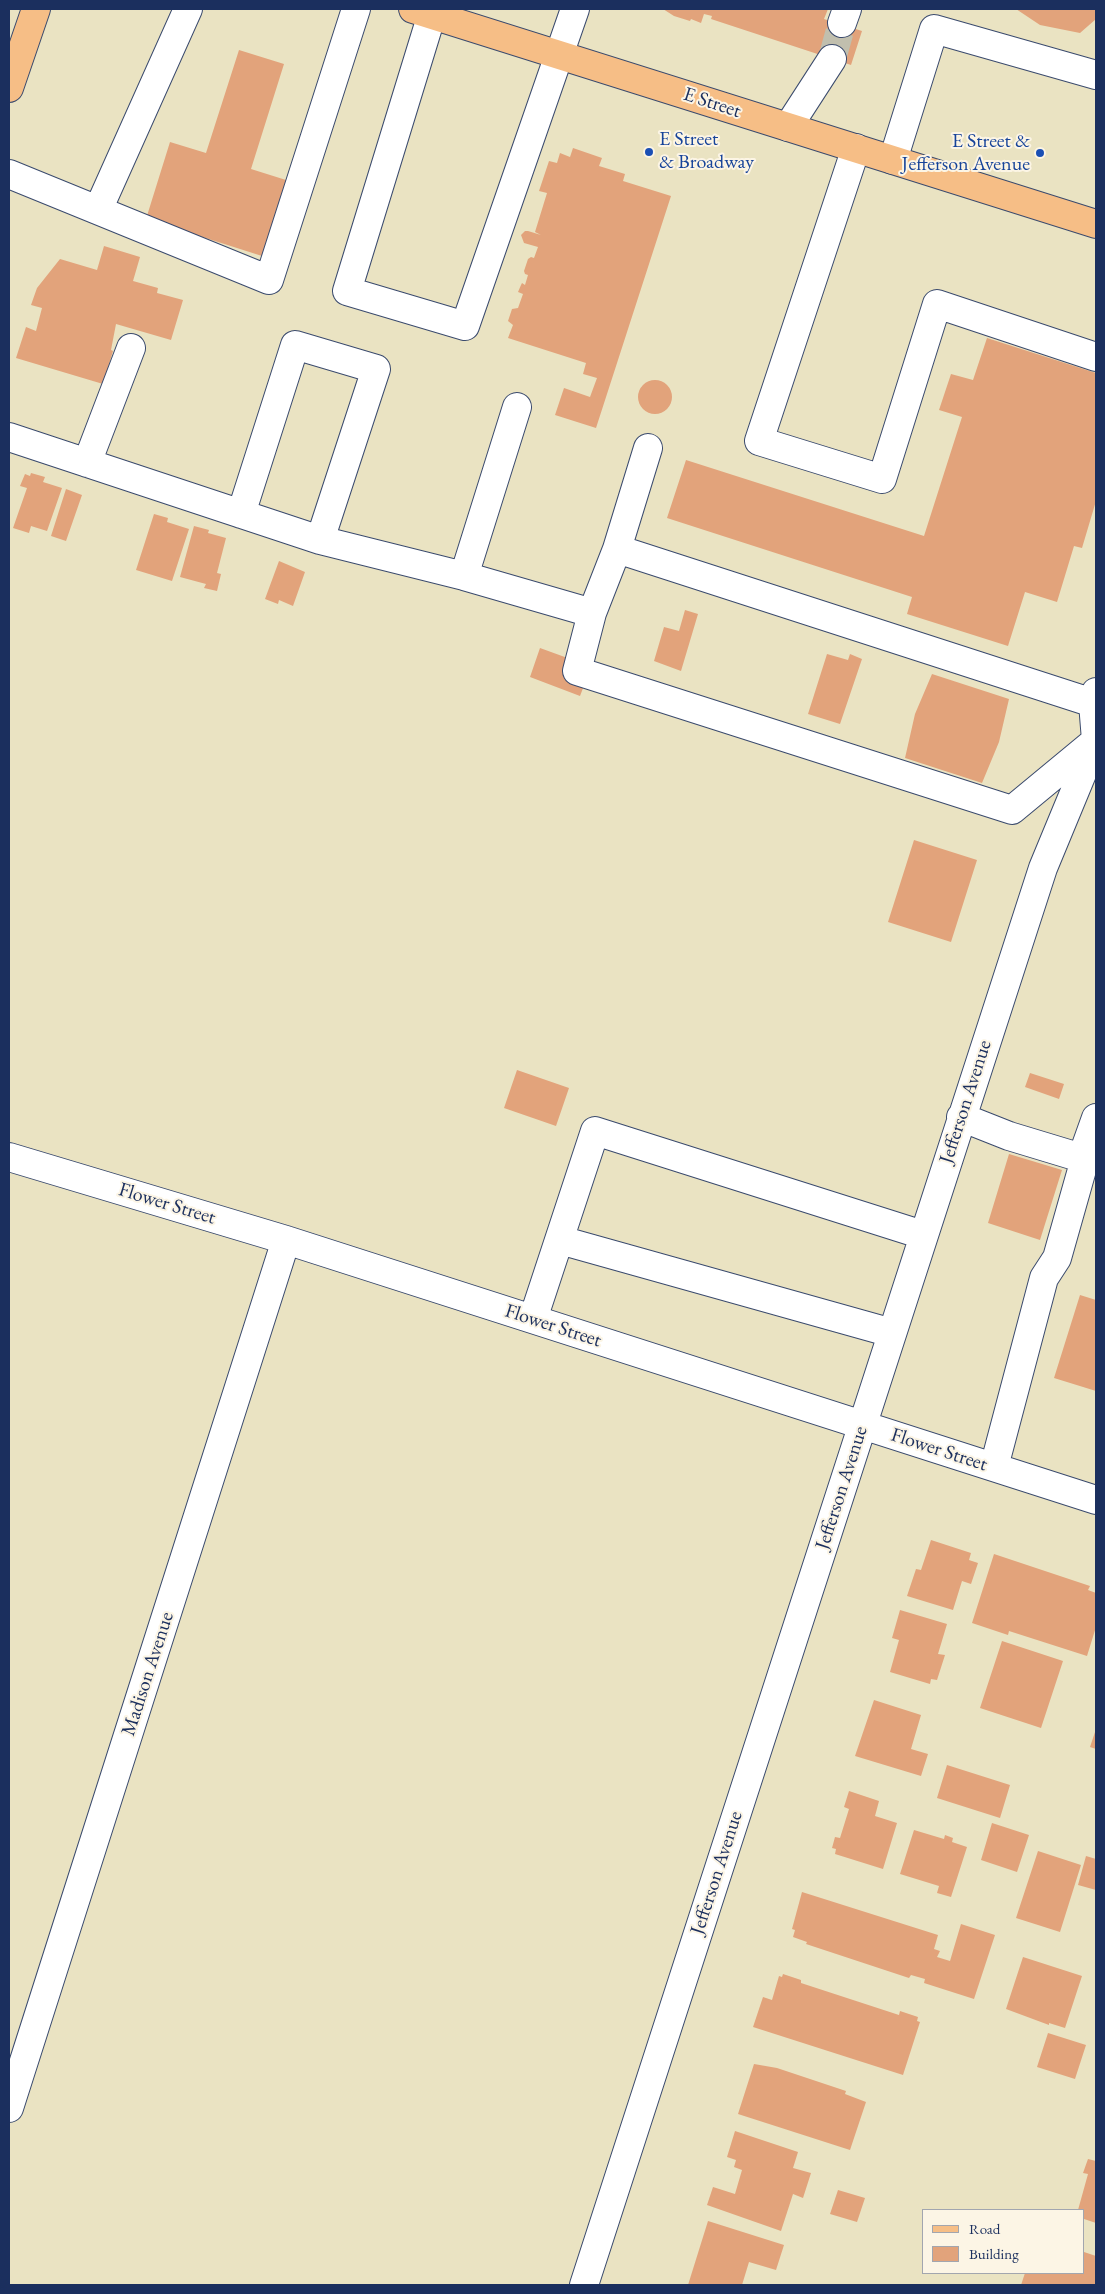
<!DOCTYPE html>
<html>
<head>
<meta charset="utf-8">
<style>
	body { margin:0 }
	#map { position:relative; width:1105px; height:2294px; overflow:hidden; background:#eae3c2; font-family:"EB Garamond",serif }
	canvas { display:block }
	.frame { position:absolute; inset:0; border:10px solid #1b2f5e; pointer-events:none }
	.legend { position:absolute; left:922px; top:2209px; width:162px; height:65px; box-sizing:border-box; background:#fcf5e5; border:1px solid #a2a6af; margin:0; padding:6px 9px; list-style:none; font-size:15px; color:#1b2f5e }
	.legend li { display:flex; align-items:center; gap:10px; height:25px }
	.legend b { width:25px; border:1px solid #a2a6af }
</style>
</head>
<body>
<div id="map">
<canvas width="1105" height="2294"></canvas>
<div class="frame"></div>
<ul class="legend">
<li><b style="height:6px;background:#f6be86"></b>Road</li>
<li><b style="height:14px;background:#e2a37b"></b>Building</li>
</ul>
</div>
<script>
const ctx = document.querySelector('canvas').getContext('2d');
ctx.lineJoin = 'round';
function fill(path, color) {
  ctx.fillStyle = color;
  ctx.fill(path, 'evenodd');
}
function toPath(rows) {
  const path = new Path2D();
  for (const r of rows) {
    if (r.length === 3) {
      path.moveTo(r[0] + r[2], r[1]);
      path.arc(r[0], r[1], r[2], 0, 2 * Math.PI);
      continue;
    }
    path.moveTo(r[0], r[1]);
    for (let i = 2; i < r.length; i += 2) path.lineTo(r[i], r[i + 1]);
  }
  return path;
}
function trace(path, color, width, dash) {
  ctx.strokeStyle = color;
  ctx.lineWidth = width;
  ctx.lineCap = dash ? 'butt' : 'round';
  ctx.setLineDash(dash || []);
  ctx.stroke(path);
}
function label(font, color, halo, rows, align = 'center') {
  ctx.font = font + ' "EB Garamond",serif';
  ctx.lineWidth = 4;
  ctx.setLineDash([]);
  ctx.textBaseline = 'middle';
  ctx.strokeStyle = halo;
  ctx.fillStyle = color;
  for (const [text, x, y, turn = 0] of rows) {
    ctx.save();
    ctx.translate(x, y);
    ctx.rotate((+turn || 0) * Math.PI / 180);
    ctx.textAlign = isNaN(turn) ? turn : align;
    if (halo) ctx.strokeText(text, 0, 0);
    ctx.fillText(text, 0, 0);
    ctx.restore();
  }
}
fill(toPath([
	[663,9,828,9,824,19,862,31,851,65,711,19,712,16,704,14,701,23,691,19,690,21,674,16],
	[1016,9,1096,9,1096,19,1080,33,1040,25],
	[239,50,284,64,251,169,286,180,262,256,146,219,170,142,206,153],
	[573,148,602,158,599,166,625,174,623,181,671,196,596,428,555,415,564,388,590,397,597,378,583,374,586,363,508,338,513,325,508,321,512,309,518,308,523,294,518,292,521,285,522,283,525,285,528,275,525,274,524,271,528,259,531,257,534,258,538,247,524,243,521,235,525,231,528,231,541,235,535,232,547,193,539,191,549,161,557,163,560,153,570,157],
	[104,246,140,257,133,281,158,288,157,293,183,300,171,340,116,324,111,350,113,351,103,384,16,358,26,327,36,331,42,308,31,305,37,288,60,259,97,270],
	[987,338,1096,373,1096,501,1082,548,1074,546,1057,602,1025,592,1008,646,907,614,912,597,667,518,686,460,924,536,962,417,939,410,951,374,973,380],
	[655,397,17],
	[31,473,45,477,43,482,62,488,47,531,31,526,29,533,13,528,27,488,20,486,25,474,30,476],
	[66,489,82,495,66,541,51,536],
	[154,514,168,518,167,522,189,529,172,581,136,570],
	[194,526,209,530,208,533,226,538,217,573,221,574,217,591,204,588,206,584,180,577],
	[279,561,305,572,293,606,279,600,278,604,265,599],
	[685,610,698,614,681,671,654,661,664,627,679,631],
	[540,648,573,660,585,683,580,696,530,677],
	[827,654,848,660,850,654,862,659,840,724,808,714],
	[932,674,1009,699,999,742,982,783,905,758,915,714],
	[914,840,977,860,951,942,888,922],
	[517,1070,569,1088,556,1126,504,1108],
	[1030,1073,1064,1084,1059,1099,1025,1087],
	[1009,1154,1062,1170,1040,1240,988,1223],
	[1080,1295,1096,1300,1096,1391,1054,1378],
	[931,1540,971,1553,969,1560,978,1563,971,1584,962,1581,953,1610,907,1596,916,1569,921,1570],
	[994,1554,1090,1586,1088,1590,1096,1593,1096,1627,1087,1656,1009,1631,1008,1635,972,1623],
	[900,1610,947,1624,938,1654,945,1655,937,1680,931,1679,930,1684,890,1672,899,1640,892,1638],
	[1002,1641,1063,1661,1041,1728,980,1708],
	[874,1700,921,1715,911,1749,928,1754,921,1776,855,1756],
	[1096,1729,1096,1749,1090,1747],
	[947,1765,1010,1785,1000,1818,937,1798],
	[849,1791,879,1801,875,1816,897,1823,883,1869,835,1854,836,1849,832,1848,835,1837,840,1838,849,1809,844,1807],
	[992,1823,1029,1835,1017,1872,981,1860],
	[914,1830,944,1839,945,1835,953,1838,952,1842,967,1847,951,1897,937,1893,939,1886,900,1874],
	[1038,1851,1081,1865,1060,1932,1016,1918],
	[1086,1856,1096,1859,1096,1890,1078,1885],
	[802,1892,938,1935,934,1949,940,1951,937,1957,950,1961,961,1924,995,1935,974,1999,924,1983,925,1979,911,1975,909,1978,806,1944,807,1942,793,1937,795,1930,792,1929],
	[1023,1957,1082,1976,1065,2028,1049,2023,1049,2025,1006,2009],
	[783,1974,801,1980,801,1983,899,2015,900,2011,918,2017,917,2021,920,2022,903,2075,753,2027,763,1997,772,2000,779,1976,782,1977],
	[1048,2033,1086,2045,1075,2079,1037,2067],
	[754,2064,777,2068,846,2091,845,2094,866,2102,850,2150,738,2114],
	[735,2131,798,2152,793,2168,811,2173,803,2198,793,2194,781,2231,707,2205,713,2187,735,2194,742,2170,734,2167,736,2160,727,2157],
	[1088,2159,1096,2161,1096,2223,1084,2219,1084,2210,1078,2210,1088,2174,1083,2173],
	[838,2190,865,2198,857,2222,830,2214],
	[708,2221,784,2245,776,2270,749,2262,742,2285,688,2285],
	[1084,2252,1096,2256,1096,2285,1021,2285,1025,2273,1084,2273]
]), '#e2a37b');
trace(toPath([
	[832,59,842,23]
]), '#c1bfae', 28, [28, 14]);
const minor = toPath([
	[432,14,347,291,465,326,575,9],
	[842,23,847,9],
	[788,127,832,59],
	[856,148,759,441,882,479,937,304,1096,357],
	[893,160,934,29,1096,75],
	[9,174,269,280,356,9],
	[98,210,188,9],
	[9,437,320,540,464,576,592,613],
	[648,448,617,549,592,613,577,671,1012,810,1093,743],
	[87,463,131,348],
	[241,514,295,345,376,369,320,540],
	[617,549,1093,703],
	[464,576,517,407],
	[961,1117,1009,1136,1085,1159],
	[9,1157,286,1240,1096,1500],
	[560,1240,892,1333],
	[533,1319,595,1131,923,1235],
	[994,1467,1044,1278,1057,1258,1085,1159,1086,1146,1096,1118],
	[9,2108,286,1240],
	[584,2285,1043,868,1096,740,1093,703,1096,692]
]);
const major = toPath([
	[413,9,1096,224],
	[9,88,36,9]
]);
trace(minor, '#3a4a6d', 30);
trace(major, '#3a4a6d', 30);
trace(minor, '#fff', 28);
trace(major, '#f6be86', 28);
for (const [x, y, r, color] of [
	[649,152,5,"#1a4fb4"],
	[1040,153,5,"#1a4fb4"]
]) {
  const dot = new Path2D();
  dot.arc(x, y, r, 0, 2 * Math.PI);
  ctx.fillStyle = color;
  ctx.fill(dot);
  trace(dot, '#fcf5e5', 2);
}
label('20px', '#1b2f5e', '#fcf5e5', [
	["E Street",712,103,18],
	["Jefferson Avenue",966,1102,-72],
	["Flower Street",167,1204,17],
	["Flower Street",553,1326,18],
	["Flower Street",939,1450,18],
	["Jefferson Avenue",842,1488,-72],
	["Madison Avenue",148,1674,-72],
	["Jefferson Avenue",717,1873,-72]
]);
label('20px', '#164399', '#fcf5e5', [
	["E Street",659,140],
	["& Broadway",659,163],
	["E Street &",1030,142,"right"],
	["Jefferson Avenue",1030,165,"right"]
], 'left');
</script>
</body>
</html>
